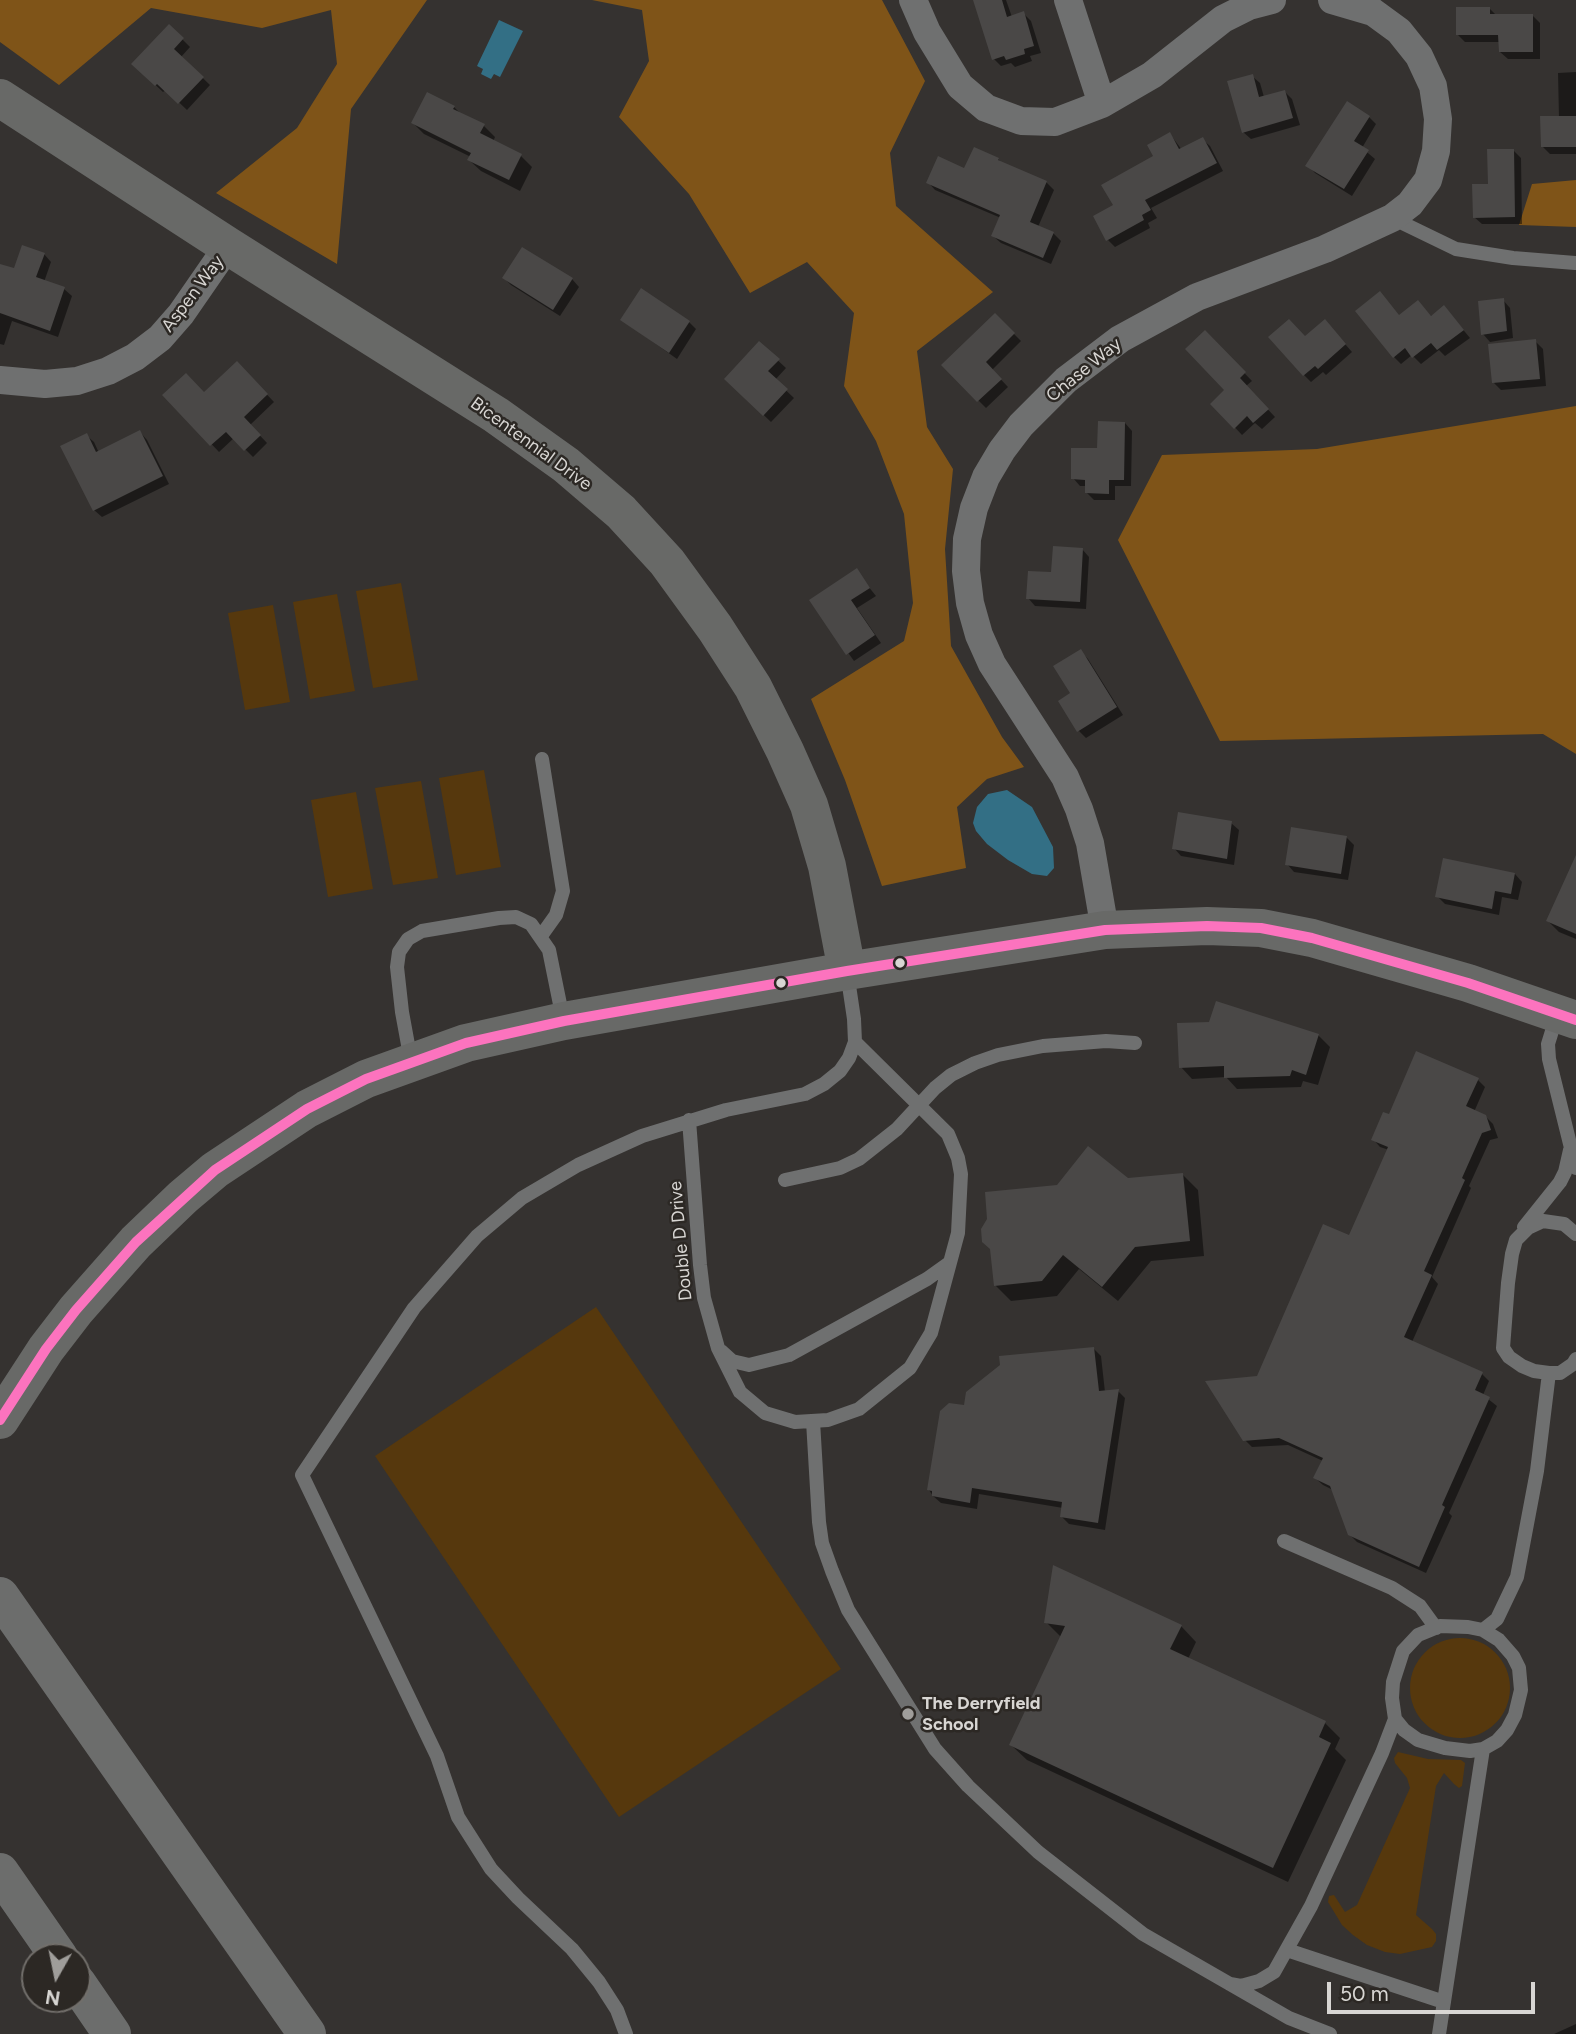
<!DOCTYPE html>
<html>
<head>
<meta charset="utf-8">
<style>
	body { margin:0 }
	#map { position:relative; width:1576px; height:2034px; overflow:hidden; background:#353230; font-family:Figtree,sans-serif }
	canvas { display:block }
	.north { position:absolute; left:21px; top:1943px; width:70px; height:70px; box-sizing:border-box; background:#2c2824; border:2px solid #716e6a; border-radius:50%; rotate:189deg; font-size:19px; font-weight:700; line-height:28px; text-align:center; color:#d8d6d3 }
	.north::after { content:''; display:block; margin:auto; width:24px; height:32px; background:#9f9d9a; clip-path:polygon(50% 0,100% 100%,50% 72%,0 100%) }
	.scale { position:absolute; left:1327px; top:1982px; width:208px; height:32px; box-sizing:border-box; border:4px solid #d8d6d3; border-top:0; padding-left:9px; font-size:21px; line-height:24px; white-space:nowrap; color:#d8d6d3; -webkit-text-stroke:5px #2c2824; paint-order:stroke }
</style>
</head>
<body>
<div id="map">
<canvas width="1576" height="2034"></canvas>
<div class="north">N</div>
<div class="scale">50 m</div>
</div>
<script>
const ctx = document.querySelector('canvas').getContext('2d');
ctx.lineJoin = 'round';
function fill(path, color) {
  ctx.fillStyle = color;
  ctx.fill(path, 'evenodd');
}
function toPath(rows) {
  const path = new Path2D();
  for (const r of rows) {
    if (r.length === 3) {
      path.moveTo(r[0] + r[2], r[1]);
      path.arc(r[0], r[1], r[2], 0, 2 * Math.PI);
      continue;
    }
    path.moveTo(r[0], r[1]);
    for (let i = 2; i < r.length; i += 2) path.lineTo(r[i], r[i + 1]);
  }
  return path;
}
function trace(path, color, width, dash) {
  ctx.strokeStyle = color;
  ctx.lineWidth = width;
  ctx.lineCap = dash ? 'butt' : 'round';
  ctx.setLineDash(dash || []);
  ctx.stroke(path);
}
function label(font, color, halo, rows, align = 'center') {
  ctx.font = font + ' Figtree,sans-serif';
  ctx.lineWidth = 5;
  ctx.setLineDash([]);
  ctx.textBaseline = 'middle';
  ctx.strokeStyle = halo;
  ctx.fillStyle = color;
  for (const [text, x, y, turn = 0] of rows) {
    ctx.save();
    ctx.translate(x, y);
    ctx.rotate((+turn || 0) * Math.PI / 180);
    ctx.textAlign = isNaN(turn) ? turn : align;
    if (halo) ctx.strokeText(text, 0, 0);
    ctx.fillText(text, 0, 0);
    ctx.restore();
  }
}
fill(toPath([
	[401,583,418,680,373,688,356,591],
	[337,594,355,691,310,699,293,602],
	[273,605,290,702,245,710,228,613],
	[484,770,501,867,456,875,439,778],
	[421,781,438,878,393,885,375,788],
	[356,792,373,889,328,897,311,800],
	[596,1307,841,1669,619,1817,375,1456],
	[1460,1688,50],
	[1398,1752,1428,1759,1461,1760,1465,1763,1462,1786,1459,1788,1454,1784,1444,1773,1436,1786,1416,1915,1432,1929,1436,1934,1436,1941,1432,1947,1400,1954,1385,1952,1367,1945,1353,1935,1342,1925,1328,1902,1329,1896,1334,1895,1345,1912,1357,1905,1410,1788,1407,1778,1395,1763,1394,1758]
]), '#56380d');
fill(toPath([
	[0,0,427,0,351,109,337,264,216,193,297,128,337,64,331,10,262,28,151,8,59,85,0,42],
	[592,0,882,0,925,81,890,153,896,206,993,292,917,351,927,427,953,469,945,549,951,646,1002,737,1024,767,987,779,957,807,966,868,882,886,845,780,811,699,904,641,913,603,904,514,876,441,844,386,854,313,807,262,750,293,689,194,619,117,649,61,642,10],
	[1576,180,1576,227,1519,225,1532,184],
	[1576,406,1576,754,1543,734,1220,741,1118,540,1162,455,1317,449]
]), '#7f5418');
fill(toPath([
	[499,20,523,31,500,77,494,74,491,79,481,74,483,69,477,66],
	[1007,790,1032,807,1053,847,1054,868,1047,876,1032,874,1008,860,987,844,976,831,973,823,977,807,988,794]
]), '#336f85');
fill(toPath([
	[975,0,1006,0,1012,17,1023,13,1031,21,1041,53,1030,56,1032,61,1015,67,1011,63,1001,66,994,59],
	[1489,8,1497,16,1532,15,1540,23,1540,59,1508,59,1500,52,1500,42,1465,42,1458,35],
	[169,26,190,47,181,57,210,85,187,110,166,90,163,92,133,64],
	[1576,72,1576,154,1550,154,1543,147,1559,118,1558,73],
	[1252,76,1260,83,1264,97,1285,92,1292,99,1300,125,1251,139,1243,132],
	[454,107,461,114,483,125,495,137,493,142,521,156,532,167,520,191,481,171,469,160,471,157,424,134,413,123],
	[1369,117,1376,124,1362,148,1375,159,1352,196,1315,173,1308,165],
	[1170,134,1182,150,1202,139,1210,146,1223,171,1151,208,1157,218,1148,223,1150,228,1115,247,1108,240,1115,206,1155,157],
	[1514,151,1521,158,1522,224,1482,224,1474,217],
	[998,159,1003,165,1046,182,1054,190,1038,227,1053,233,1061,241,1051,264,1001,243,993,236,1001,218,935,190,928,182],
	[44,254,51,262,44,282,64,289,72,296,58,337,12,321,4,345,0,344,0,265,15,270],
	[504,278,572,279,579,287,560,316,511,285],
	[641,291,689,322,696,329,677,359,622,320],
	[1503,300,1510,308,1513,338,1490,342,1483,334],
	[995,315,1021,341,992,370,1008,387,986,408,943,365],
	[1451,315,1470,338,1445,356,1439,350,1421,364,1412,355,1401,364,1394,357,1400,317],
	[1332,329,1352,352,1326,375,1323,372,1311,382,1304,375,1305,338],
	[1205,332,1252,381,1246,386,1275,417,1262,429,1255,423,1242,435,1213,404,1226,390],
	[1535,341,1543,349,1546,386,1501,390,1494,383],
	[759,343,786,368,775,380,794,398,771,422,726,379],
	[237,363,274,402,250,425,267,443,253,457,234,438,219,452,165,395,204,394],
	[1125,423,1132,431,1131,486,1115,486,1115,500,1094,500,1086,492,1087,486,1080,486,1073,478],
	[140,432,147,440,169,484,102,517,94,510,86,435,94,442,99,453],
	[1082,549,1089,557,1086,609,1035,606,1028,598],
	[856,571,876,596,857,608,881,643,854,661,811,601],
	[1080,651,1088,659,1123,715,1086,738,1079,731,1073,694],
	[1231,823,1239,830,1234,865,1181,856,1174,848],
	[1346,837,1354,845,1348,880,1294,872,1287,864],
	[1515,874,1522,882,1518,900,1502,897,1499,915,1445,904,1437,896],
	[1576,891,1576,939,1559,932,1548,921],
	[1318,1035,1330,1047,1318,1085,1303,1081,1301,1087,1237,1089,1226,1077,1192,1079,1181,1067],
	[1478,1080,1485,1087,1474,1112,1485,1116,1493,1124,1498,1138,1490,1140,1469,1186,1471,1188,1432,1277,1438,1284,1412,1342,1482,1374,1489,1381,1483,1395,1497,1406,1449,1513,1452,1516,1426,1573,1357,1542,1349,1534,1333,1490,1323,1485,1315,1478,1323,1461,1288,1445,1252,1447,1245,1440,1258,1378,1350,1238,1389,1150,1380,1147,1373,1139,1390,1116],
	[1183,1175,1198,1190,1204,1256,1151,1261,1118,1301,1079,1269,1057,1296,1011,1301,995,1285],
	[1094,1349,1101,1356,1105,1392,1118,1391,1125,1398,1105,1530,1069,1524,1062,1517,1063,1508,979,1494,977,1509,941,1503,933,1496,929,1490,966,1407],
	[1046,1622,1181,1626,1196,1642,1188,1659,1325,1723,1340,1738,1335,1749,1346,1760,1288,1882,1027,1760,1011,1745,1062,1638],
	[1576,2024,1576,2034,1554,2034]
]), '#0007');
fill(toPath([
	[973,0,1002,0,1007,17,1024,11,1034,46,1024,49,1025,54,1006,60,1004,56,992,60],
	[1456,7,1490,7,1490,14,1533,14,1533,52,1499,52,1498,35,1456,35],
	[169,24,184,38,174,49,204,77,178,104,157,84,155,86,131,64],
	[1253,74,1259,97,1285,90,1293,118,1242,133,1227,81],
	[427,92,455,106,453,109,485,124,480,133,522,154,509,180,467,160,471,153,411,123],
	[1347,101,1370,116,1354,141,1369,150,1344,189,1305,166],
	[1540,116,1576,116,1576,147,1541,147],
	[1170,132,1179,149,1203,137,1217,163,1145,200,1151,210,1142,215,1144,220,1106,241,1093,216,1113,205,1101,185,1153,156,1147,145],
	[974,147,999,158,998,160,1047,181,1030,222,1054,232,1043,258,991,236,1000,215,926,183,938,156,964,168],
	[1487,149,1514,149,1515,217,1473,218,1472,184,1488,184],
	[22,245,45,253,36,277,65,287,50,331,0,313,0,264,14,268],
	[522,247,573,278,553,310,502,278],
	[641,288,690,321,669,353,620,320],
	[1380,291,1399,315,1418,300,1431,316,1444,305,1464,330,1437,350,1431,343,1412,358,1405,348,1393,358,1355,311],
	[1504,298,1507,331,1481,335,1478,301],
	[995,313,1015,333,986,362,1002,379,977,402,941,365],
	[1289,319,1305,336,1325,319,1346,344,1318,369,1315,366,1303,376,1268,337],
	[1205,330,1246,372,1240,378,1269,409,1253,423,1247,416,1234,429,1210,404,1224,390,1185,349],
	[1536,339,1540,379,1492,383,1488,344],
	[759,341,780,359,768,371,788,389,763,416,724,379],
	[237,361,268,394,244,417,261,435,244,451,226,432,210,446,162,395,186,373,204,392],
	[1098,421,1125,422,1124,480,1109,480,1109,494,1085,493,1085,480,1071,479,1071,448,1097,448],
	[140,430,163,476,93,511,60,446,87,433,96,452],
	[1053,546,1083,548,1080,602,1026,599,1028,571,1051,572],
	[857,568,870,588,851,600,875,635,846,655,809,600],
	[1081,649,1117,707,1077,732,1058,701,1070,693,1053,666],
	[1178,812,1232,821,1227,859,1172,849],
	[1291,827,1347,836,1341,874,1285,865],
	[1576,855,1576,934,1546,921],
	[1443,858,1515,873,1511,894,1495,891,1492,909,1435,897],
	[1216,1001,1319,1034,1306,1075,1292,1070,1290,1076,1224,1078,1224,1066,1179,1068,1177,1023,1209,1022],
	[1416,1051,1479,1078,1466,1106,1486,1115,1491,1130,1482,1133,1462,1178,1465,1180,1424,1271,1432,1275,1404,1337,1483,1372,1475,1390,1490,1397,1442,1505,1445,1507,1419,1567,1348,1535,1330,1486,1313,1478,1323,1458,1279,1438,1243,1441,1205,1381,1257,1376,1323,1224,1349,1235,1388,1147,1371,1140,1383,1112,1389,1114],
	[1088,1146,1128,1178,1183,1173,1190,1241,1135,1247,1102,1287,1063,1255,1042,1281,994,1286,990,1249,982,1242,981,1229,987,1219,985,1192,1057,1185],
	[1094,1347,1099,1391,1119,1389,1098,1523,1060,1517,1062,1502,972,1488,970,1503,932,1496,932,1491,927,1490,940,1411,949,1403,964,1405,966,1392,1000,1365,999,1356],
	[1053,1565,1182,1625,1170,1649,1326,1721,1319,1737,1331,1743,1273,1868,1009,1745,1065,1626,1044,1623]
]), '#4a4847');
trace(toPath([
	[1392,218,1456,249,1513,258,1575,263],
	[541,936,556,915,563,891,542,759],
	[1557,1015,1548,1044,1549,1059,1576,1168],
	[411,1061,402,1012,397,967,399,952,408,939,422,931,499,918,516,917,531,924,549,950,563,1019],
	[689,1120,700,1265,704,1298,718,1348,740,1392,765,1413,795,1422,828,1420,859,1409,910,1368,931,1333,958,1233,961,1174,958,1158,948,1134,855,1042],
	[785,1180,840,1168,859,1159,897,1129,935,1088,951,1075,975,1063,998,1055,1043,1046,1106,1041,1135,1043],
	[1524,1227,1560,1182,1565,1172,1570,1150],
	[1576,1234,1564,1224,1543,1221,1528,1228,1516,1240,1512,1254,1508,1283,1503,1348,1509,1357,1522,1366,1534,1371,1549,1373,1560,1373,1573,1364,1576,1359],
	[721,1351,732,1361,749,1365,789,1355,927,1279,948,1264],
	[813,1421,819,1522,822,1543,832,1571,848,1610,935,1749,968,1786,1038,1852,1143,1934,1289,2018,1330,2034],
	[1284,1541,1392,1588,1420,1606,1436,1628],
	[1440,1626,1468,1627,1483,1630,1499,1640,1513,1656,1519,1668,1521,1690,1515,1715,1507,1730,1497,1741,1483,1749,1470,1751,1445,1748,1418,1740,1404,1730,1395,1719,1392,1698,1393,1682,1403,1651,1418,1635,1440,1626],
	[1483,1630,1497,1619,1517,1577,1537,1471,1549,1373],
	[1287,1950,1444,2002],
	[1230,1984,1241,1986,1259,1981,1274,1972,1311,1906,1382,1753,1395,1719],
	[626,2034,617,2010,599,1982,572,1949,518,1898,491,1869,458,1817,437,1756,302,1475,414,1308,477,1236,522,1198,578,1165,642,1136,726,1110,805,1094,824,1084,840,1071,849,1058,855,1042,854,1019,847,972],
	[1439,2034,1483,1749]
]), '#6f7070', 14);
trace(toPath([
	[913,0,927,32,960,86,986,108,1021,121,1055,122,1102,104,1152,75,1223,19,1249,6,1272,0],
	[1068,0,1102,104],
	[0,380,45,384,77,381,108,371,135,357,160,338,181,314,228,246],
	[1105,930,1090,843,1079,809,1065,777,992,664,979,635,970,603,966,571,967,539,974,508,986,477,1002,450,1021,425,1066,380,1120,339,1197,297,1325,249,1392,218,1410,204,1428,180,1436,151,1438,119,1433,86,1419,56,1399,31,1373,12,1332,0]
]), '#6f7070', 28);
trace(toPath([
	[0,98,228,246,496,415,566,465,621,512,667,562,715,628,753,687,785,751,809,805,827,866,847,971],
	[0,1420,46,1349,76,1310,136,1242,183,1197,215,1170,307,1109,366,1079,466,1043,564,1021,847,971,1105,930,1207,926,1261,928,1312,938,1468,983,1576,1020]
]), '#686967', 38);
trace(toPath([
	[0,1596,307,2034],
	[0,1872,59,1957],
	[77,1983,112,2034]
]), '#6c6d6c', 38);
trace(toPath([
	[0,1420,46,1349,76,1310,136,1242,215,1170,307,1109,366,1079,466,1043,564,1021,847,971,1105,930,1207,926,1261,928,1312,938,1468,983,1576,1020]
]), '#fc73be', 10);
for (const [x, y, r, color] of [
	[900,963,6,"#d8d6d3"],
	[781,983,6,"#d8d6d3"],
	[908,1714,7,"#9f9d9a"]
]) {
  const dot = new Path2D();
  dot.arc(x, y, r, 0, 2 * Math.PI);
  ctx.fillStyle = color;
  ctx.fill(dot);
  trace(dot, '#2c2824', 2.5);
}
label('18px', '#d8d6d3', '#2c2824', [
	["Aspen Way",193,294,-53],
	["Chase Way",1084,370,-39],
	["Bicentennial Drive",531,444,36],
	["Double D Drive",681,1241,-95]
]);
label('bold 18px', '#d8d6d3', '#2c2824', [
	["The Derryfield",922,1704],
	["School",922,1725]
], 'left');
</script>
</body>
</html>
